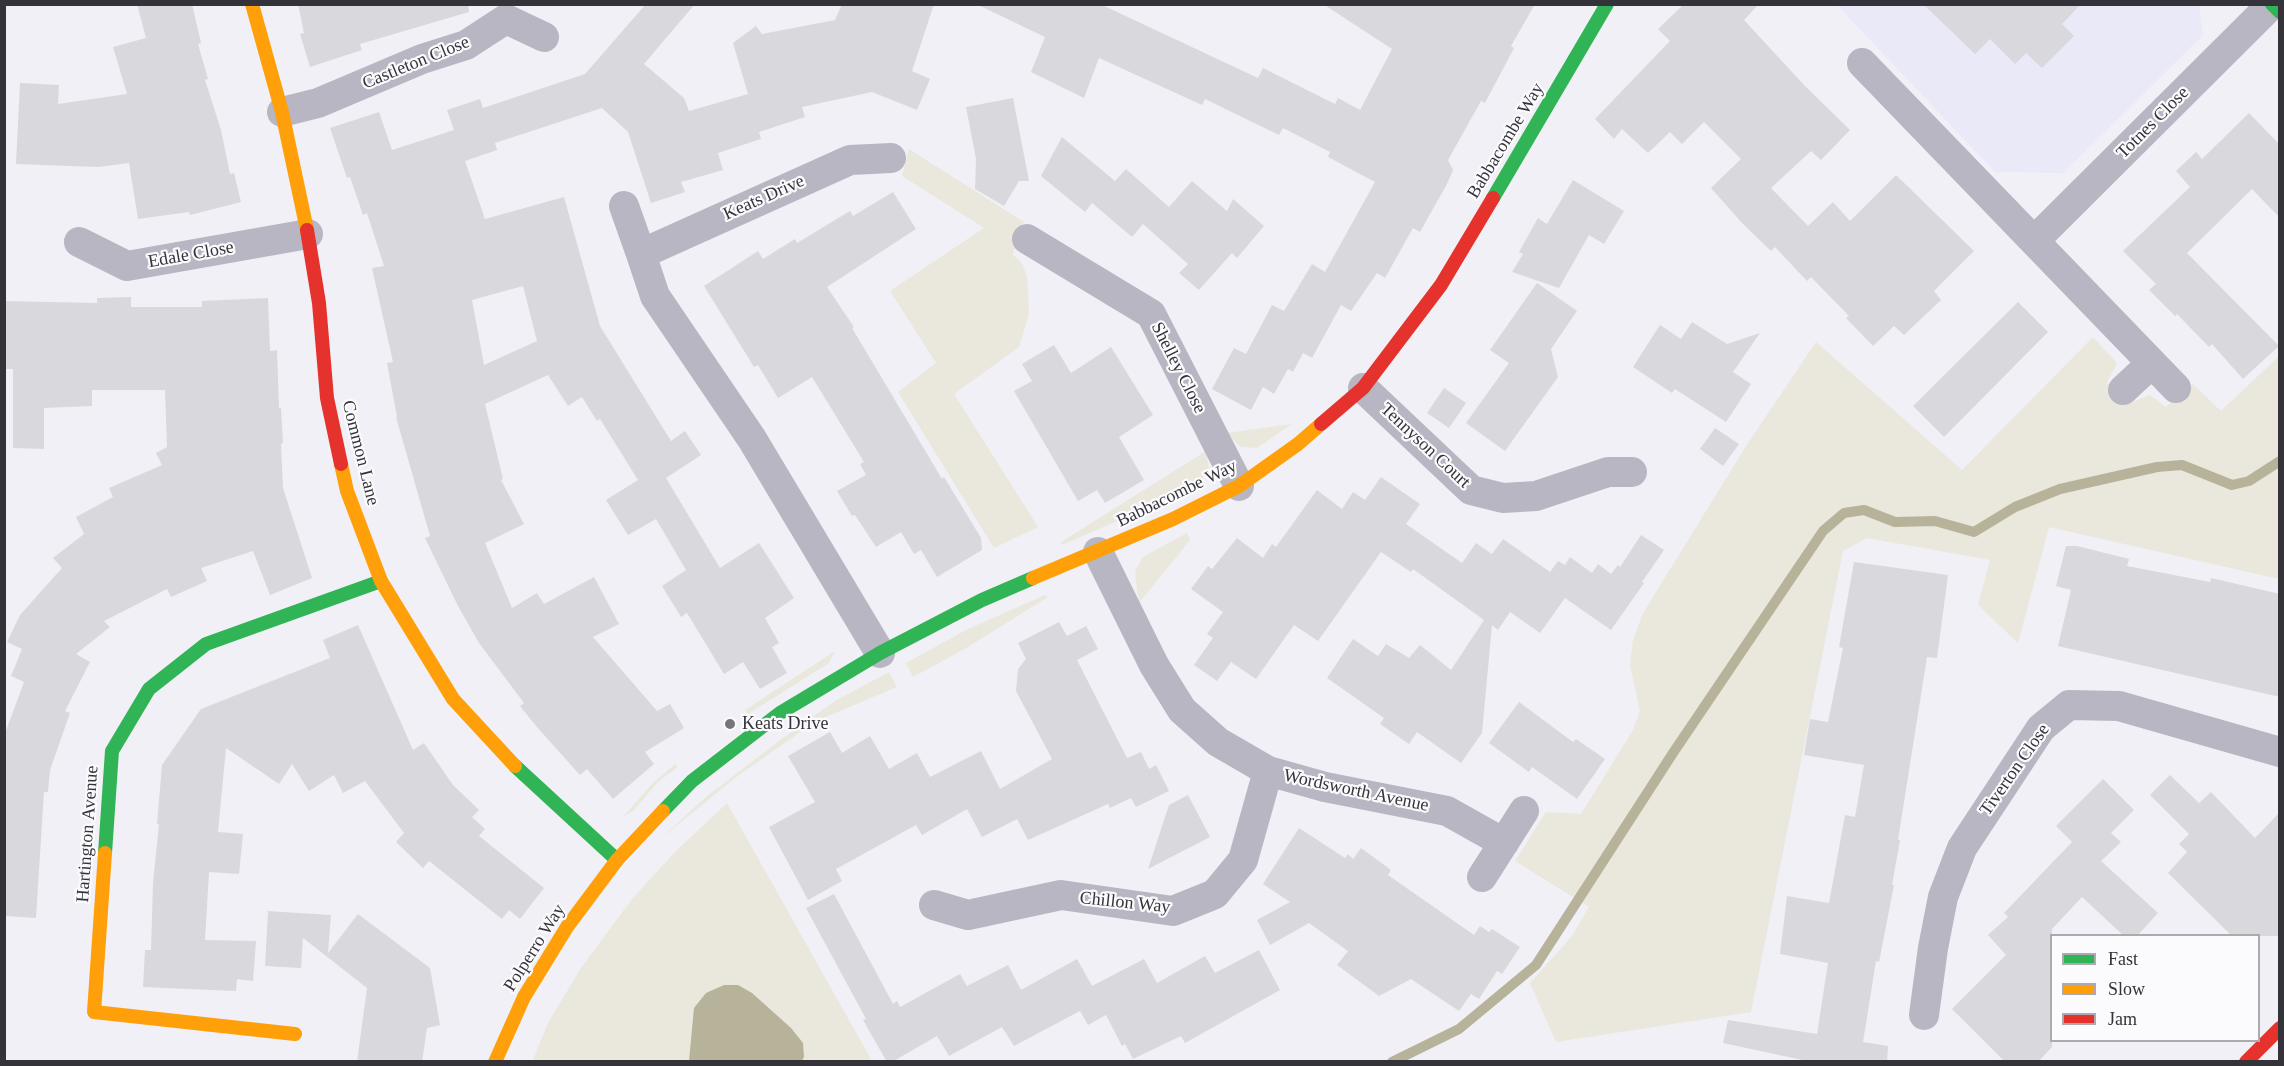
<!DOCTYPE html>
<html>
<head>
<meta charset="utf-8">
<style>
	body { margin:0 }
	#map { position:relative; width:2284px; height:1066px; overflow:hidden; background:#f0f0f6; font-family:"Times New Roman",serif }
	canvas { display:block }
	.frame { position:absolute; inset:0; border:6px solid #343339; pointer-events:none }
	.legend { position:absolute; left:2050px; top:934px; width:210px; height:108px; box-sizing:border-box; background:#fbfbfe; border:2px solid #ababaf; margin:0; padding:8px 10px; list-style:none; font-size:18px; color:#343339 }
	.legend li { display:flex; align-items:center; gap:12px; height:30px }
	.legend b { width:30px; border:2px solid #ababaf }
</style>
</head>
<body>
<div id="map">
<canvas width="2284" height="1066"></canvas>
<div class="frame"></div>
<ul class="legend">
<li><b style="height:8px;background:#30b455"></b>Fast</li>
<li><b style="height:8px;background:#ff9f0a"></b>Slow</li>
<li><b style="height:8px;background:#e5322d"></b>Jam</li>
</ul>
</div>
<script>
const ctx = document.querySelector('canvas').getContext('2d');
ctx.lineJoin = 'round';
function fill(path, color) {
  ctx.fillStyle = color;
  ctx.fill(path, 'evenodd');
}
function toPath(rows) {
  const path = new Path2D();
  for (const r of rows) {
    path.moveTo(r[0], r[1]);
    for (let i = 2; i < r.length; i += 2) path.lineTo(r[i], r[i + 1]);
  }
  return path;
}
function trace(path, color, width, dash) {
  ctx.strokeStyle = color;
  ctx.lineWidth = width;
  ctx.lineCap = dash ? 'butt' : 'round';
  ctx.setLineDash(dash || []);
  ctx.stroke(path);
}
function label(font, color, halo, rows, align = 'center') {
  ctx.font = font + ' "Times New Roman",serif';
  ctx.lineWidth = 4.5;
  ctx.setLineDash([]);
  ctx.textBaseline = 'middle';
  ctx.strokeStyle = halo;
  ctx.fillStyle = color;
  for (const [text, x, y, turn = 0] of rows) {
    ctx.save();
    ctx.translate(x, y);
    ctx.rotate((+turn || 0) * Math.PI / 180);
    ctx.textAlign = isNaN(turn) ? turn : align;
    if (halo) ctx.strokeText(text, 0, 0);
    ctx.fillText(text, 0, 0);
    ctx.restore();
  }
}
fill(toPath([
	[1837,5,2199,5,2203,35,2063,173,1995,172]
]), '#eae9f8');
fill(toPath([
	[909,149,1024,222,1013,236,1015,246,1013,255,1021,262,1027,276,1029,314,1019,347,954,394,1038,527,994,548,898,392,936,363,890,291,984,228,902,176],
	[2093,337,2117,363,2107,383,2127,404,2150,395,2166,407,2193,384,2221,411,2279,356,2279,579,2049,527,2018,643,1978,605,1990,560,1867,538,1843,551,1751,1012,1556,1042,1530,983,1572,936,1589,907,1515,861,1546,812,1581,814,1633,730,1640,711,1630,665,1633,640,1643,613,1748,443,1816,342,1962,470],
	[1292,424,1257,448,1241,447,1226,433],
	[1206,451,1209,468,1199,483,1154,505,1062,545,1061,542],
	[1187,533,1190,540,1140,602,1137,591,1135,571,1143,557],
	[1045,595,1048,597,968,647,913,677,906,663,966,630],
	[835,651,829,663,748,714,745,710],
	[889,672,897,687,816,721,739,775,661,838,707,796,783,738,835,701],
	[675,764,678,767,658,782,634,810,623,817,651,785],
	[727,803,872,1061,532,1062,548,1023,581,968,632,899,675,852]
]), '#eae8dc');
fill(toPath([
	[724,985,738,985,752,993,791,1028,803,1043,804,1057,802,1061,689,1061,694,1008,706,993]
]), '#b7b29a');
trace(toPath([
	[1392,1062,1459,1029,1536,965,1673,753,1823,531,1844,513,1864,510,1895,522,1935,521,1974,532,2015,507,2060,489,2157,467,2182,465,2232,485,2249,481,2280,461]
]), '#b7b29a', 10);
fill(toPath([
	[137,4,192,4,201,43,198,44,208,79,205,80,221,130,230,174,234,173,241,202,190,215,189,212,138,219,129,163,98,167,16,164,20,83,59,85,58,104,127,94,113,47,146,38],
	[298,4,468,4,469,12,360,44,362,50,310,67,300,34,304,33],
	[646,4,695,4,644,64,684,98,689,111,748,94,733,43,756,26,762,34,835,20,842,4,934,4,912,71,930,79,917,110,872,92,802,107,805,117,759,132,761,139,718,153,723,170,681,182,685,192,651,203,628,132,602,108,495,143,497,150,465,161,485,219,564,197,600,326,671,441,685,431,701,455,666,478,720,568,759,543,794,598,765,618,779,643,772,647,787,673,760,689,743,662,724,674,687,613,681,617,662,586,686,570,656,519,628,535,606,500,638,480,600,419,597,421,582,397,568,406,548,375,485,404,503,479,501,480,524,524,485,543,512,608,537,593,544,604,594,577,619,624,593,637,657,711,670,704,684,728,645,752,654,764,613,799,587,769,580,775,536,726,520,706,524,703,479,643,458,606,425,538,430,536,396,417,397,417,387,363,393,362,372,268,384,266,367,213,363,215,350,177,347,178,330,128,379,112,392,150,454,130,447,110,480,99,483,108,585,74],
	[523,286,537,341,484,365,472,300],
	[976,4,1100,4,1258,78,1263,68,1335,104,1338,98,1360,110,1392,49,1323,4,1535,4,1511,46,1514,48,1485,103,1481,101,1448,160,1453,170,1447,184,1420,232,1413,228,1385,278,1377,273,1351,311,1341,305,1312,358,1303,353,1293,372,1288,369,1274,394,1263,387,1251,410,1212,389,1234,348,1246,354,1272,305,1284,311,1312,264,1325,272,1375,182,1328,157,1330,152,1283,128,1279,135,1205,99,1202,105,1099,58,1084,98,1031,72,1045,37],
	[1684,4,1759,4,1744,20,1805,86,1850,130,1821,160,1811,151,1771,188,1808,226,1833,202,1850,221,1896,175,1974,251,1934,291,1941,300,1904,335,1894,326,1873,346,1846,318,1849,316,1811,277,1807,281,1775,247,1771,251,1742,223,1711,188,1741,159,1704,122,1682,144,1670,132,1648,153,1622,129,1614,139,1595,119,1670,41,1658,29],
	[1923,4,2081,4,2062,24,2074,36,2042,68,2026,53,2015,64,1990,39,1975,54],
	[1013,98,1029,181,1019,181,1004,206,975,189,976,159,966,107],
	[2249,113,2280,145,2280,218,2252,189,2187,253,2279,346,2243,379,2212,344,2209,347,2177,314,2175,316,2149,290,2156,284,2123,251,2190,187,2176,171,2196,152,2202,159],
	[1062,137,1115,181,1126,169,1169,207,1192,181,1227,211,1233,199,1264,226,1237,258,1232,253,1199,290,1179,273,1188,264,1143,224,1132,237,1092,203,1085,212,1041,176],
	[1573,180,1624,211,1604,244,1589,235,1559,288,1512,272,1523,254,1519,252,1538,218,1547,224],
	[893,192,916,229,827,287,854,327,852,328,942,479,944,477,981,538,982,550,937,577,921,550,914,554,901,532,876,547,855,515,852,516,837,491,866,475,860,464,864,462,812,377,778,398,758,365,754,367,704,286,758,251,763,259,795,239,797,243,850,211,853,216],
	[1537,283,1577,311,1551,349,1558,377,1505,451,1466,423,1509,363,1490,350],
	[131,297,131,307,202,307,202,301,268,298,270,351,277,350,279,408,281,408,283,443,281,444,283,488,312,578,270,595,253,551,201,568,207,581,171,597,167,589,104,621,110,627,76,654,90,662,65,711,70,713,50,770,48,792,44,792,36,918,4,916,4,736,24,682,11,676,22,649,7,642,20,615,62,568,53,558,84,534,76,517,113,497,109,488,162,465,156,453,167,447,165,390,92,390,92,406,44,408,44,449,13,448,13,369,4,369,4,301,97,303,97,298],
	[2018,302,2048,332,1944,437,1913,406],
	[1692,322,1727,344,1760,333,1733,372,1751,384,1726,422,1675,389,1672,393,1633,367,1660,325,1681,339],
	[1054,345,1071,373,1111,347,1153,415,1119,437,1144,480,1105,503,1097,490,1078,501,1014,391,1032,381,1022,364],
	[1444,388,1466,403,1449,428,1427,413],
	[1715,428,1739,444,1723,466,1700,449],
	[1381,477,1420,504,1406,524,1462,563,1476,543,1492,554,1503,539,1550,572,1558,561,1565,565,1570,557,1592,573,1598,564,1611,574,1618,565,1620,567,1641,535,1664,550,1642,582,1644,583,1611,630,1565,598,1540,633,1510,612,1498,630,1492,625,1482,733,1461,763,1417,732,1409,744,1380,724,1384,718,1327,678,1353,639,1378,656,1386,644,1409,658,1420,645,1451,670,1484,620,1413,569,1411,572,1381,552,1318,641,1294,625,1256,679,1231,662,1217,681,1194,665,1213,638,1207,634,1223,612,1191,589,1208,566,1212,569,1237,538,1263,558,1272,544,1276,547,1317,490,1342,509,1353,492,1365,500],
	[2066,546,2077,546,2129,559,2127,566,2210,582,2211,578,2280,594,2280,697,2058,646,2071,590,2056,586],
	[1854,562,1948,575,1937,658,1927,657,1898,840,1900,840,1892,885,1894,885,1879,962,1876,961,1863,1042,1888,1046,1887,1062,1812,1062,1723,1043,1728,1020,1817,1034,1828,963,1780,954,1787,896,1829,903,1845,815,1855,817,1864,765,1804,755,1810,719,1828,722,1843,648,1839,647],
	[1059,622,1067,636,1086,626,1098,649,1077,660,1127,758,1141,752,1149,769,1156,765,1169,791,1136,807,1131,798,1110,808,1108,804,1028,840,1017,819,982,837,967,809,922,835,916,825,836,869,842,881,808,900,769,827,815,802,788,756,830,732,842,753,870,736,889,769,917,753,930,777,981,751,1000,789,1052,759,1016,691,1018,669,1026,659,1018,643],
	[358,625,413,750,424,743,453,785,479,810,472,817,485,829,479,836,544,888,520,919,509,910,502,919,429,861,423,868,396,842,404,833,365,781,343,793,334,775,309,791,292,764,279,784,226,748,218,832,243,834,239,874,209,872,205,940,256,941,253,981,237,979,236,991,143,987,145,950,151,950,153,883,159,824,157,824,162,765,201,709,330,658,323,640],
	[1519,702,1573,742,1576,739,1605,759,1577,799,1532,767,1529,772,1489,743],
	[2170,775,2199,803,2211,792,2255,838,2280,812,2280,936,2232,936,2168,873,2187,852,2179,844,2189,834,2150,795],
	[2103,779,2134,810,2111,833,2121,842,2101,861,2158,913,2137,936,2124,936,2082,897,2052,929,2052,1047,2038,1062,2005,1062,1952,1009,2006,955,1988,935,2008,917,2004,913,2072,842,2056,826],
	[1188,795,1210,837,1148,869,1169,805],
	[1299,828,1345,858,1348,854,1353,859,1361,848,1391,870,1388,875,1474,935,1480,926,1489,932,1492,929,1520,947,1502,974,1497,971,1479,999,1471,994,1459,1011,1411,979,1379,996,1337,965,1348,951,1309,923,1270,945,1257,920,1290,902,1263,884],
	[834,894,893,1004,897,1001,900,1007,960,974,967,986,1008,965,1021,990,1077,959,1092,986,1144,959,1157,983,1205,956,1215,973,1259,950,1280,990,1185,1043,1181,1036,1133,1059,1125,1044,1122,1046,1106,1015,1088,1025,1080,1011,1014,1046,1002,1027,949,1056,937,1036,892,1062,887,1062,863,1020,866,1019,806,908],
	[267,911,331,915,328,953,358,914,430,968,440,1025,427,1028,422,1062,357,1062,367,988,303,938,301,968,265,966,268,912]
]), '#d8d8dd');
trace(toPath([
	[1862,63,2176,388],
	[282,112,318,103,422,59,466,45,506,19,544,37],
	[624,206,641,254],
	[1027,239,1151,314,1239,486],
	[2034,241,2272,4],
	[79,242,127,266,308,234],
	[1363,388,1471,490,1503,498,1536,496,1608,472,1632,472],
	[2123,390,2152,363],
	[1098,552,1154,665,1182,710,1218,742,1268,771,1325,787,1447,811,1504,843],
	[880,653,752,439,655,296,641,254,850,160,891,158],
	[1482,877,1524,811],
	[934,905,968,915,1061,895,1173,911,1215,894,1243,860,1268,771],
	[1924,1015,1933,948,1943,897,1962,848,2041,728,2069,705,2119,706,2280,752]
]), '#b7b6c2', 30);
trace(toPath([
	[2272,4,2280,12],
	[1493,198,1607,4],
	[515,766,617,860],
	[663,811,692,781,780,713,880,653,982,600,1033,578],
	[105,853,112,751,149,689,206,644,381,581]
]), '#30b455', 14);
trace(toPath([
	[252,4,282,112,307,230],
	[341,464,347,491,381,581,453,699,515,766],
	[1033,578,1173,519,1239,486,1298,444,1321,424],
	[105,853,94,1012,295,1034],
	[495,1062,524,997,567,927,617,860,663,811]
]), '#ff9f0a', 14);
trace(toPath([
	[307,230,319,303,327,398,341,464],
	[1321,424,1363,388,1441,285,1493,198],
	[2246,1062,2280,1028]
]), '#e5322d', 14);
for (const [x, y, r, color] of [
	[730,724,6,"#76757b"]
]) {
  const dot = new Path2D();
  dot.arc(x, y, r, 0, 2 * Math.PI);
  ctx.fillStyle = color;
  ctx.fill(dot);
  trace(dot, '#fbfbfe', 2);
}
label('18px', '#343339', '#fbfbfe', [
	["Castleton Close",416,63,-22],
	["Totnes Close",2153,123,-45],
	["Babbacombe Way",1506,141,-59],
	["Keats Drive",764,198,-24],
	["Edale Close",191,255,-10],
	["Shelley Close",1178,368,63],
	["Tennyson Court",1425,446,43],
	["Common Lane",360,453,76],
	["Babbacombe Way",1177,494,-26],
	["Tiverton Close",2015,770,-55],
	["Wordsworth Avenue",1356,791,12],
	["Hartington Avenue",88,834,-86],
	["Chillon Way",1125,903,6],
	["Polperro Way",535,948,-58]
]);
label('18px', '#343339', '#fbfbfe', [
	["Keats Drive",742,724]
], 'left');
</script>
</body>
</html>
